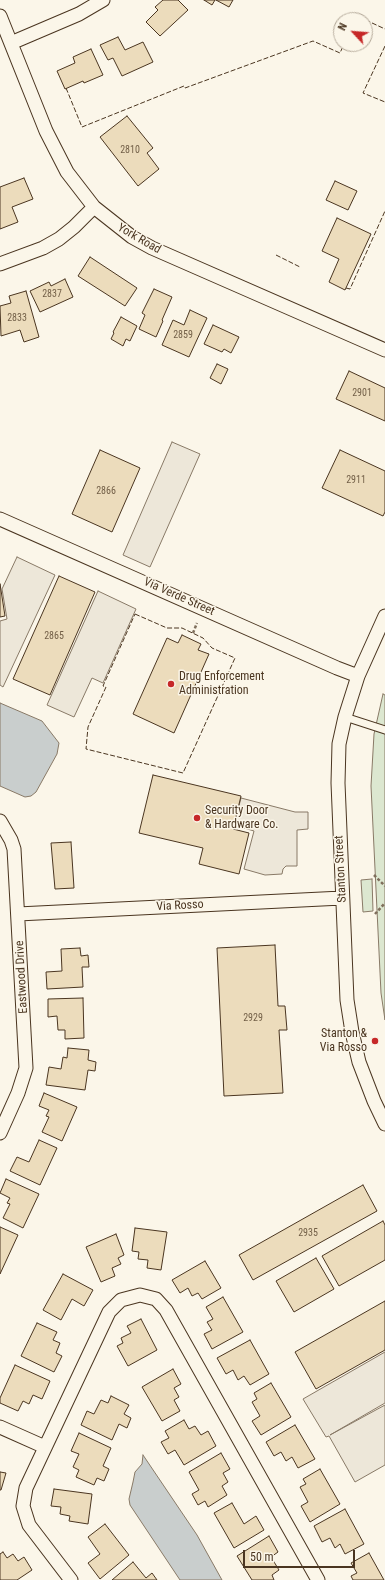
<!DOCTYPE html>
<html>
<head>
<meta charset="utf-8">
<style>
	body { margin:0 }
	#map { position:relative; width:385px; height:1580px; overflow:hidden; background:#fbf6e9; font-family:"Roboto Condensed",sans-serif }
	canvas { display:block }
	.north { position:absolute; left:333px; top:12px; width:40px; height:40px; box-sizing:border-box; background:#fbf6e9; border:1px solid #b4a999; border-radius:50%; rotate:296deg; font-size:11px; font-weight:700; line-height:16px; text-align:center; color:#4a3520 }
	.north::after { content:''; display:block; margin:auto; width:14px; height:18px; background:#c62828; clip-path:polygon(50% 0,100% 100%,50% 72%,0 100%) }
	.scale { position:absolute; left:243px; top:1550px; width:112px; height:18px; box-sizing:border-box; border:2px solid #4a3520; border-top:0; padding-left:5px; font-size:12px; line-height:14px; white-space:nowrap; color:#4a3520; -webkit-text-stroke:3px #fbf6e9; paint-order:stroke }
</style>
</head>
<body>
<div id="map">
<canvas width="385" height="1580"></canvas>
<div class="north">N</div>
<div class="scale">50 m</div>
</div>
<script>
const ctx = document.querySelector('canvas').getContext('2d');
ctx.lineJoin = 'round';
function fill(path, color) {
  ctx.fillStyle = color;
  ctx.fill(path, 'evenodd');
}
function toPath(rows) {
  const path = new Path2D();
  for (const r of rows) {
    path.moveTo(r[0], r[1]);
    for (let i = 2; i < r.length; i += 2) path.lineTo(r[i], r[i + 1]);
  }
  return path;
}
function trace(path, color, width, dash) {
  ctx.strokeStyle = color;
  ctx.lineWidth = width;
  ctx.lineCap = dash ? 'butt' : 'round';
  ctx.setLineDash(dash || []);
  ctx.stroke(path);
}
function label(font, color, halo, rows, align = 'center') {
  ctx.font = font + ' "Roboto Condensed",sans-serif';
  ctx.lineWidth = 3;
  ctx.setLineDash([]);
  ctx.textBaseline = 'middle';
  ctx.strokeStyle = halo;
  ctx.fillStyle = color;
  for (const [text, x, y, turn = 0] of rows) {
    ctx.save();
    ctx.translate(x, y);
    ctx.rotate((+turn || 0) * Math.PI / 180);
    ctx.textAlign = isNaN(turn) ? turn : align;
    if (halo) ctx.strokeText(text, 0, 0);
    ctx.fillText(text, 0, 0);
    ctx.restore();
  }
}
const green = toPath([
	[383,694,385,695,385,1020,381,993,371,786,374,734,383,694],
	[372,879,373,911,363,912,361,880,372,879]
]);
fill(green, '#dce7d0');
trace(green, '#887966', 1);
const parking = toPath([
	[172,442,200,454,150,567,123,555,172,442],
	[17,557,55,575,3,687,0,685,0,621,7,619,2,589,17,557],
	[98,591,136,609,103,683,92,678,74,717,47,705,98,591],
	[241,798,295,812,308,812,308,829,297,830,297,866,286,866,283,869,282,874,265,875,244,869,254,831,234,825,241,798],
	[385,1352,385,1403,330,1435,385,1405,385,1465,355,1482,329,1436,326,1437,303,1399,385,1352]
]);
fill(parking, '#ede7d9');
trace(parking, '#887966', 1);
const water = toPath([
	[0,703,42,721,59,743,57,754,36,792,31,796,25,797,0,786,0,703],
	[143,1455,197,1535,222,1580,180,1580,130,1505,129,1499,133,1482,135,1472,142,1464,143,1455]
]);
fill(water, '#c9cecd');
trace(water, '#887966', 1);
const building = toPath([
	[163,0,178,0,188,10,160,36,146,22,158,10,155,7,163,0],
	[204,0,215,0,212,5,204,0],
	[216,0,233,0,229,7,216,0],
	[118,37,125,50,143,42,153,62,122,76,113,58,108,60,100,45,118,37],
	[91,49,103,75,84,83,83,81,65,89,57,71,75,63,73,57,91,49],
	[127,116,153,148,147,153,159,169,138,186,100,137,127,116],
	[24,178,33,199,12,207,18,222,0,229,0,187,24,178],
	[335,181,357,191,348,210,326,200,335,181],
	[337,218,371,234,345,290,329,282,339,259,322,251,337,218],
	[90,257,137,288,125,306,78,276,90,257],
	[65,279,73,297,40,312,30,291,49,282,51,286,65,279],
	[154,289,172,297,162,320,163,321,156,337,139,329,145,315,142,313,154,289],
	[26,291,39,337,24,342,20,330,1,336,0,306,11,303,9,296,26,291],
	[190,310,207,318,189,357,162,345,173,320,184,325,190,310],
	[121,317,137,326,130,341,126,339,123,346,111,339,114,333,113,332,121,317],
	[213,325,239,337,231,353,224,349,222,352,204,344,213,325],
	[217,364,228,369,221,384,210,378,217,364],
	[349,371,385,388,385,421,336,399,349,371],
	[100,450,140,468,112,532,72,514,100,450],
	[340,450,385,471,385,512,383,516,322,488,340,450],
	[59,576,95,592,50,695,13,679,59,576],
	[0,584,5,616,0,617,0,584],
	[182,635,201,644,198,650,209,654,174,733,133,714,167,638,178,643,182,635],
	[153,775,241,796,233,829,249,833,239,874,199,864,203,848,139,833,153,775],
	[71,842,74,888,55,889,51,843,71,842],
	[275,945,278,1006,285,1006,287,1030,279,1030,283,1093,224,1096,217,948,275,945],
	[80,948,81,956,88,955,89,967,82,967,83,987,47,989,46,972,62,971,61,949,80,948],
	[83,998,84,1038,65,1039,65,1030,58,1030,57,1016,48,1017,48,999,83,998],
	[68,1048,89,1050,88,1060,96,1062,95,1071,88,1070,85,1090,46,1085,49,1067,61,1069,63,1057,67,1058,68,1048],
	[44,1093,77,1107,62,1141,42,1132,49,1117,46,1116,49,1110,39,1106,44,1093],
	[39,1140,57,1148,40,1185,10,1171,17,1157,29,1162,39,1140],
	[6,1179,39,1194,23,1228,3,1218,10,1204,7,1203,10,1198,0,1193,6,1179],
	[363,1185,377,1211,253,1280,239,1255,363,1185],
	[383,1221,385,1225,385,1260,339,1286,322,1256,383,1221],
	[0,1227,18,1235,0,1274,0,1227],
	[135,1228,167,1232,161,1270,147,1268,148,1260,138,1259,139,1252,132,1251,135,1228],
	[116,1234,124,1255,118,1258,121,1264,112,1268,115,1276,101,1282,86,1247,116,1234],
	[316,1258,334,1289,294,1312,276,1281,316,1258],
	[205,1261,221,1288,202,1299,198,1293,192,1296,188,1288,180,1293,172,1280,205,1261],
	[63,1274,93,1290,84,1306,72,1299,61,1320,43,1310,63,1274],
	[223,1297,243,1332,212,1349,204,1334,212,1330,207,1322,213,1319,206,1307,223,1297],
	[385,1301,385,1350,316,1389,295,1352,385,1301],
	[141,1319,157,1350,128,1366,117,1346,123,1343,121,1338,131,1333,127,1326,141,1319],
	[37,1323,57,1332,53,1340,60,1343,56,1353,62,1356,54,1372,21,1356,37,1323],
	[250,1340,269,1374,250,1385,244,1376,238,1380,233,1370,226,1374,217,1358,250,1340],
	[15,1365,50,1381,42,1399,33,1395,29,1404,23,1401,18,1411,0,1403,0,1398,15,1365],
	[173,1369,181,1384,174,1388,179,1397,174,1400,180,1411,162,1421,142,1387,173,1369],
	[271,1383,291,1417,261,1435,252,1421,260,1416,252,1402,257,1399,254,1393,271,1383],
	[111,1396,129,1405,124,1414,131,1418,127,1428,119,1424,112,1440,81,1425,87,1411,94,1414,101,1400,108,1403,111,1396],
	[184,1420,189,1429,195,1426,201,1435,208,1431,216,1446,184,1465,175,1450,168,1454,161,1442,169,1438,165,1431,184,1420],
	[295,1425,315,1459,298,1468,292,1457,286,1461,281,1452,274,1456,266,1442,295,1425],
	[79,1433,111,1448,103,1466,109,1469,104,1481,97,1478,94,1485,76,1477,79,1470,73,1467,79,1454,71,1451,79,1433],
	[221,1453,230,1469,223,1473,228,1482,222,1486,227,1495,208,1507,205,1501,198,1505,192,1494,199,1490,189,1472,221,1453],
	[320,1469,340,1504,310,1522,301,1506,308,1502,300,1487,306,1484,303,1479,320,1469],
	[0,1472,6,1473,1,1490,0,1490,0,1472],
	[54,1489,92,1494,88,1524,69,1521,70,1516,60,1514,61,1507,51,1506,54,1489],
	[232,1503,244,1524,256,1516,264,1530,234,1548,214,1513,232,1503],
	[345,1509,364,1544,345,1554,340,1544,335,1548,330,1538,322,1542,314,1526,345,1509],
	[105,1524,129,1555,100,1579,88,1563,100,1554,88,1537,105,1524],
	[269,1536,278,1552,271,1557,279,1570,272,1575,274,1580,252,1580,237,1556,269,1536],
	[3,1552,7,1558,13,1554,18,1561,24,1557,32,1570,17,1580,0,1580,0,1554,3,1552],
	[369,1553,384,1580,353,1580,351,1576,357,1573,351,1563,369,1553],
	[133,1562,146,1578,152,1573,157,1580,112,1580,133,1562]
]);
fill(building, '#ecdcbc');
trace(building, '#4a3520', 1);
const service = toPath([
	[345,717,385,730]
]);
const minor = toPath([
	[0,16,46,131,67,172,94,207,132,237,152,248,385,350],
	[11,43,79,14,103,0],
	[0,264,43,248,59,239,74,227,94,207],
	[0,519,337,668,358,676],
	[385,616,358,676,345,717,339,744,338,783,347,1000,352,1032,359,1062,374,1101,385,1124],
	[0,821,11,840,14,849,26,1068,18,1093,0,1133],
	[18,914,342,898],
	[0,1427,45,1447],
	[71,1580,29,1525,23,1506,26,1488,109,1312,121,1300,140,1295,156,1299,166,1310,318,1580]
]);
trace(service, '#4a3520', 9);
trace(minor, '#4a3520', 15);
trace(toPath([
	[193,633,197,623],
	[374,875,385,886],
	[375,914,385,903]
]), '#7f6f5c', 2.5, [3, 2]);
trace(service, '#fbf6e9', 7);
trace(minor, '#fbf6e9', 13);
trace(toPath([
	[355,20,357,16,385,29],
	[385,46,363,93,385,102],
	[66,88,82,127,184,86,185,88,313,41,340,53,344,44],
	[276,255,300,267],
	[346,288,350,289,385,211],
	[135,614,167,628,182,628,203,638,212,648,235,658,183,773,86,749,88,727,106,687,103,686,135,614]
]), '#4a3520', 1, [5, 2]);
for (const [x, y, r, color] of [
	[171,684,4,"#c62828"],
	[197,818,4,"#c62828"],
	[375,1041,4,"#c62828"]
]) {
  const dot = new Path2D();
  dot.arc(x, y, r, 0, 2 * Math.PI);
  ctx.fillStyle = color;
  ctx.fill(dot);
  trace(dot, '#fbf6e9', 1.5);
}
label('10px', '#725f47', null, [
	["2810",130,150],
	["2837",52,294],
	["2833",17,318],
	["2859",183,335],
	["2901",362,393],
	["2911",356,480],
	["2866",106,491],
	["2865",54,636],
	["2929",253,1018],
	["2935",308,1233]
]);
label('12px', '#4a3520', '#fbf6e9', [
	["York Road",139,239,30],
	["Via Verde Street",179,597,24],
	["Stanton Street",341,869,-93],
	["Via Rosso",180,906,-3],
	["Eastwood Drive",22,977,-93]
]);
label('12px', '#4a3520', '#fbf6e9', [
	["Drug Enforcement",179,677],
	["Administration",179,691],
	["Security Door",205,811],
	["& Hardware Co.",205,825],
	["Stanton &",367,1034,"right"],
	["Via Rosso",367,1048,"right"]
], 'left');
</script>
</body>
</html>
